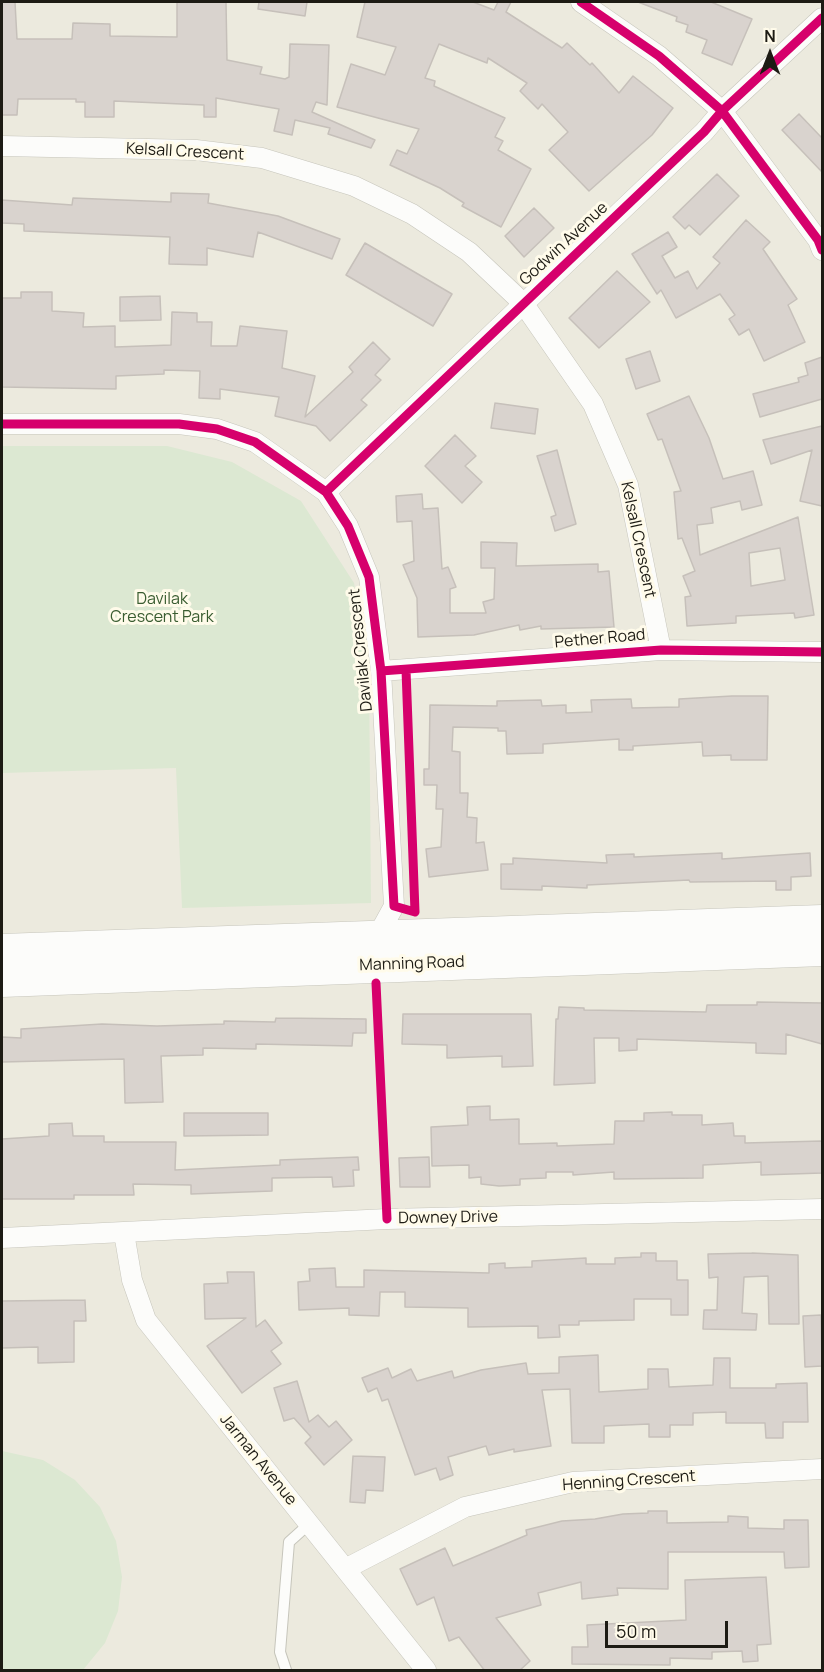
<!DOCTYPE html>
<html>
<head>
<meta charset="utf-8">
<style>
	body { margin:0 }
	#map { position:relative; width:824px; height:1672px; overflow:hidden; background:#eceade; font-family:Manrope,sans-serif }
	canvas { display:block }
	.frame { position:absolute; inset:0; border:3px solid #1d1b14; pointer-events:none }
	.north { position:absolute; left:740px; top:24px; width:60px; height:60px; -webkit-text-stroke:4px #fffbea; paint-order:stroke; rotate:0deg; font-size:16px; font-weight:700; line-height:24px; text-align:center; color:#1d1b14 }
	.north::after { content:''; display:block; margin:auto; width:21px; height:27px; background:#1d1b14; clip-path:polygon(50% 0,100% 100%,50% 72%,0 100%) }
	.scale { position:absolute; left:605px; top:1621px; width:123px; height:27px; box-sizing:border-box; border:3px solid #1d1b14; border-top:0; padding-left:8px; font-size:18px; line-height:21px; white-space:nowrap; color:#1d1b14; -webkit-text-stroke:4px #fffbea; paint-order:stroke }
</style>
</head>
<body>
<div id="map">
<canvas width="824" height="1672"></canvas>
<div class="frame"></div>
<div class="north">N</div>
<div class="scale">50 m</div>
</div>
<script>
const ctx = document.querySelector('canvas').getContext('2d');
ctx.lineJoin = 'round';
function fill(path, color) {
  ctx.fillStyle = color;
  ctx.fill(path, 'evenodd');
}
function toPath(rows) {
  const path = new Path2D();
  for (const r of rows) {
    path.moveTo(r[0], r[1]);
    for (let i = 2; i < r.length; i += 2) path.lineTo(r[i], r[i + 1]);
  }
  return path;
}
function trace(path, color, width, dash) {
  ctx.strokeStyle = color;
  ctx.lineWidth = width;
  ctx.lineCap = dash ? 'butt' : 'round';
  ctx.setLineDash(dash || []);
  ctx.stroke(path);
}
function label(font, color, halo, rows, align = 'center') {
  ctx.font = font + ' Manrope,sans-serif';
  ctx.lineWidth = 6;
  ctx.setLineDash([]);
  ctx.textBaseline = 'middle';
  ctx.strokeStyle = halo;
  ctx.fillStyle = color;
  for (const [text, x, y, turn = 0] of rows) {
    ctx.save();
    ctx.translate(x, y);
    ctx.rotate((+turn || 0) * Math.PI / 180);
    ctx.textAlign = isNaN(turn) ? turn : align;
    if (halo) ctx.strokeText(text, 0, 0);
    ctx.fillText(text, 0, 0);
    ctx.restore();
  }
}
fill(toPath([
	[2,446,167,446,232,462,301,501,354,583,369,670,371,903,182,908,176,768,2,773],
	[2,1451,43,1460,75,1480,100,1507,116,1541,122,1577,118,1611,105,1643,83,1670,2,1670]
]), '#dce8d2');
const building = toPath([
	[2,2,15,2,17,39,72,39,73,23,110,24,110,36,177,37,177,2,226,2,227,60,262,67,260,74,285,79,289,77,290,44,329,45,327,105,316,102,312,112,375,140,371,148,328,134,330,128,295,120,292,135,274,131,279,109,216,98,216,117,204,117,204,105,114,101,114,117,85,117,85,102,76,102,76,99,18,99,17,115,2,115,2,2],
	[259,2,307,2,305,16,258,9,259,2],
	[365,2,473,2,494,10,498,2,511,2,506,12,562,48,567,43,590,65,592,63,619,93,633,76,673,108,652,135,589,191,549,150,568,132,542,104,538,109,520,91,527,83,488,58,487,63,439,44,425,78,435,81,434,86,505,118,495,137,503,141,498,150,531,169,501,227,462,206,464,203,440,188,390,165,397,150,407,154,419,129,337,107,351,64,385,75,396,47,357,37,365,2],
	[638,2,711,2,752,19,732,65,702,53,707,40,686,32,688,25,676,21,677,17,638,2],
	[799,114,822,138,822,172,782,130,799,114],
	[717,174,739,196,700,235,689,225,685,229,673,217,717,174],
	[171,193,209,194,208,203,278,216,340,239,332,259,258,232,253,257,207,248,207,265,169,264,170,237,24,231,24,224,2,223,2,200,72,205,73,198,171,202,171,193],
	[534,208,554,228,524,257,505,236,534,208],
	[746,220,770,242,763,249,797,299,788,305,805,342,764,361,749,329,739,335,729,319,735,315,720,294,676,318,661,290,657,294,632,254,668,232,677,247,662,256,675,278,688,271,697,289,720,263,713,257,746,220],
	[365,243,452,294,433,326,346,275,365,243],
	[617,271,650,302,599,348,569,318,617,271],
	[21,292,52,292,52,311,84,313,83,327,115,326,115,347,171,345,172,312,197,313,197,322,212,322,211,346,237,346,240,326,287,331,282,368,315,376,305,417,353,372,349,367,373,342,390,359,375,375,381,380,361,400,367,405,330,441,316,426,275,416,279,397,220,389,220,399,199,398,200,371,164,370,164,374,116,376,116,389,2,387,2,298,21,298,21,292],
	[160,296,161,320,120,321,120,297,160,296],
	[650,351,660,381,636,389,626,359,650,351],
	[822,357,822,399,760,417,753,394,799,382,798,378,808,375,805,363,822,357],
	[689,396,709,438,723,479,753,471,762,505,742,510,740,501,711,508,713,523,697,525,700,555,798,517,814,615,795,618,794,613,736,616,736,623,687,626,685,597,691,596,683,576,695,571,682,538,678,539,674,492,681,491,662,439,658,440,647,414,689,396],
	[780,548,785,580,751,586,749,553,780,548],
	[495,403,538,409,535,434,491,428,495,403],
	[822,426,822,506,800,501,812,450,771,464,763,440,822,426],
	[455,435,476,456,465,466,482,482,462,503,425,466,455,435],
	[557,450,576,524,555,531,551,517,556,515,537,456,557,450],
	[422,494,423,509,438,508,442,569,448,567,456,587,450,589,450,613,486,613,483,602,494,599,495,568,481,568,481,542,517,543,516,566,598,564,598,572,609,571,614,627,541,629,541,626,520,630,519,625,474,635,418,637,417,598,403,565,414,561,412,521,397,522,396,496,422,494],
	[732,696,768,696,767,760,731,760,731,755,703,756,702,742,633,746,633,750,619,750,619,739,543,744,543,753,507,754,506,731,498,731,498,728,453,727,452,751,460,752,460,793,468,793,467,817,477,818,476,843,484,842,488,870,429,877,426,849,441,847,443,809,436,809,437,785,424,785,424,769,429,769,430,705,497,706,497,701,541,700,542,706,566,705,566,713,592,712,591,700,631,699,632,708,679,707,679,699,732,696],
	[722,853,722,859,810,853,811,876,791,877,791,890,776,890,776,881,690,882,689,880,587,885,587,888,542,886,542,890,501,889,501,864,513,864,513,858,607,863,606,855,634,854,634,857,722,853],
	[757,1002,822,1003,822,1044,786,1034,786,1054,756,1053,756,1043,637,1039,637,1050,619,1051,619,1038,594,1038,595,1083,554,1085,556,1019,558,1019,559,1007,584,1008,584,1010,706,1012,707,1005,757,1005,757,1002],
	[403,1014,531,1014,533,1066,502,1067,502,1056,447,1058,447,1045,402,1044,403,1014],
	[276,1018,366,1019,366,1033,353,1033,352,1046,256,1044,256,1049,203,1048,203,1055,161,1056,163,1102,125,1103,124,1059,2,1062,2,1037,21,1038,21,1029,102,1024,157,1026,224,1024,224,1021,275,1022,276,1018],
	[490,1106,490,1120,519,1119,519,1144,557,1143,557,1146,614,1144,615,1121,644,1121,644,1113,672,1112,672,1115,702,1115,702,1125,733,1123,734,1136,745,1136,745,1143,822,1141,822,1173,761,1175,761,1162,703,1165,703,1178,614,1179,614,1172,573,1175,573,1172,546,1172,546,1178,520,1179,520,1185,499,1186,481,1184,481,1177,469,1178,469,1165,432,1166,431,1127,468,1125,467,1107,490,1106],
	[184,1113,268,1113,268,1135,184,1136,184,1113],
	[72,1123,73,1136,104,1136,104,1142,176,1142,175,1170,280,1165,280,1160,358,1157,359,1170,353,1170,354,1186,333,1187,332,1177,272,1178,272,1191,191,1194,191,1185,133,1184,134,1195,74,1195,74,1199,2,1199,2,1139,49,1136,49,1124,72,1123],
	[429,1157,430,1187,400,1187,399,1158,429,1157],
	[641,1253,656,1253,656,1261,677,1261,677,1280,688,1280,688,1315,671,1315,671,1299,634,1299,634,1320,579,1321,579,1325,559,1325,560,1337,538,1338,538,1326,468,1327,468,1308,405,1307,405,1292,380,1292,379,1316,349,1315,349,1308,299,1310,298,1282,310,1281,309,1269,335,1268,336,1287,364,1287,364,1270,489,1273,489,1264,505,1263,505,1268,532,1267,532,1261,586,1258,586,1264,615,1264,615,1258,641,1257,641,1253],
	[752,1253,798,1255,799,1324,769,1324,768,1276,744,1277,742,1313,757,1314,756,1330,703,1329,704,1310,717,1310,718,1277,709,1278,708,1254,752,1253],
	[227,1272,254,1272,256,1327,265,1320,282,1343,271,1351,281,1364,242,1393,207,1346,246,1318,205,1319,204,1284,228,1283,227,1272],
	[85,1300,86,1321,74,1321,74,1362,38,1363,38,1347,2,1348,2,1301,85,1300],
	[821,1315,822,1366,805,1367,803,1316,821,1315],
	[598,1355,599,1392,648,1389,648,1369,668,1369,669,1387,713,1385,714,1358,730,1358,730,1388,776,1388,776,1384,807,1383,808,1422,783,1422,783,1438,766,1438,765,1423,726,1423,726,1412,693,1413,693,1425,670,1425,670,1437,649,1437,649,1424,604,1426,604,1443,572,1443,570,1389,542,1390,551,1446,514,1452,514,1449,489,1455,486,1446,448,1457,453,1475,440,1480,436,1468,415,1475,388,1399,382,1401,377,1388,368,1392,362,1378,388,1368,392,1378,411,1369,417,1381,452,1371,454,1378,481,1370,526,1363,528,1374,559,1373,559,1357,598,1355],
	[297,1381,309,1422,318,1415,329,1427,336,1421,352,1440,324,1465,305,1443,311,1437,294,1418,284,1421,274,1388,297,1381],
	[353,1456,385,1457,383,1491,366,1490,365,1503,350,1502,353,1456],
	[648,1511,667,1511,667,1523,728,1522,728,1516,748,1517,748,1528,784,1529,784,1520,808,1520,809,1567,785,1568,784,1552,668,1552,668,1589,617,1588,618,1595,582,1599,581,1582,538,1593,541,1605,496,1618,530,1661,519,1671,485,1671,459,1637,449,1641,434,1597,417,1605,400,1569,445,1548,453,1566,527,1535,526,1530,562,1521,595,1519,623,1514,648,1513,648,1511],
	[766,1577,771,1644,757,1645,758,1661,743,1662,742,1651,712,1652,712,1659,670,1658,670,1665,572,1664,572,1647,588,1647,587,1625,686,1620,685,1580,766,1577]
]);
fill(building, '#d9d3ce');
trace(building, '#c6c0ba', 1.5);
const lane = toPath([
	[286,1670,280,1652,289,1542,309,1524]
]);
const street = toPath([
	[581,2,659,56,722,111,818,240,822,250],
	[2,146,196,150,262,158,354,186,412,214,469,252,523,303,593,404,628,485,661,650],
	[2,424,179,424,217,429,255,442,326,492,348,526,369,577,381,671,394,906,377,937],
	[326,492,704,132,722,111,822,18],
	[381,671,661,650,822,652],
	[124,1233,132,1280,146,1320,426,1670],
	[2,1238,387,1219,822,1209],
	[345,1569,465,1507,573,1482,822,1469]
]);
const primary = toPath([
	[2,950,822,921],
	[2,981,822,950]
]);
trace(lane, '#c6c5bb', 12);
trace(street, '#c6c5bb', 21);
trace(primary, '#c6c5bb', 33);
trace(lane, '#fcfcfa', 10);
trace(street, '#fcfcfa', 20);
trace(primary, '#fcfcfa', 32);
trace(toPath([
	[581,2,659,56,722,111,818,240,822,250],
	[2,424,179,424,217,429,255,442,326,492,348,526,369,577,381,671,394,906,415,912,406,670],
	[326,492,704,132,722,111,822,18],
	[381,671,661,650,822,652],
	[376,983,387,1219]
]), '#d6006c', 9);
label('16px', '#1d1b14', '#fffbea', [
	["Kelsall Crescent",185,152,3],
	["Godwin Avenue",564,244,-43],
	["Kelsall Crescent",638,540,78],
	["Pether Road",600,639,-5],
	["Davilak Crescent",361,650,-96],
	["Manning Road",412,964,-2],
	["Downey Drive",448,1218,-1],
	["Jarman Avenue",258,1460,51],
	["Henning Crescent",629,1481,-4]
]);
label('16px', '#395c30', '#fffbea', [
	["Davilak",162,600],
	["Crescent Park",162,618]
]);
</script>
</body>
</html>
